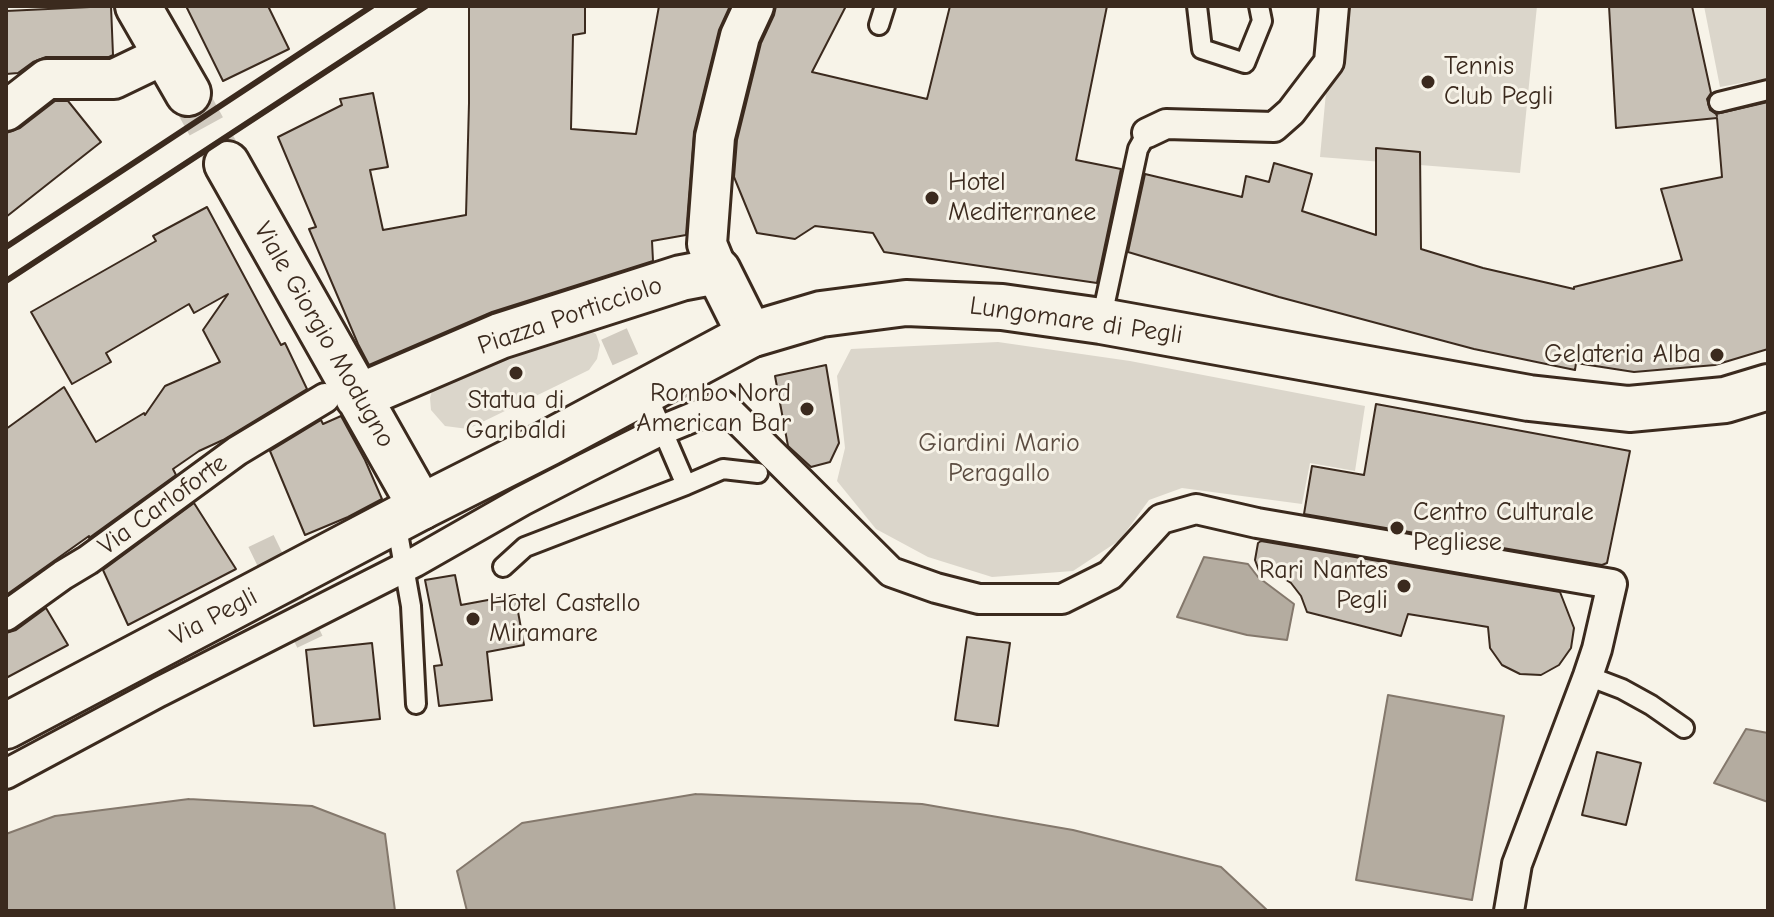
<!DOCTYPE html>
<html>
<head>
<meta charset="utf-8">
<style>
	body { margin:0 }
	#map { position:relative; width:1774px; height:917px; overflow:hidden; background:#f7f3e8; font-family:"Comic Neue",sans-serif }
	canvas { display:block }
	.frame { position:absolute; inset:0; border:8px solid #3b2a1e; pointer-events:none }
</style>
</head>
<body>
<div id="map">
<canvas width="1774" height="917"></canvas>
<div class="frame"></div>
</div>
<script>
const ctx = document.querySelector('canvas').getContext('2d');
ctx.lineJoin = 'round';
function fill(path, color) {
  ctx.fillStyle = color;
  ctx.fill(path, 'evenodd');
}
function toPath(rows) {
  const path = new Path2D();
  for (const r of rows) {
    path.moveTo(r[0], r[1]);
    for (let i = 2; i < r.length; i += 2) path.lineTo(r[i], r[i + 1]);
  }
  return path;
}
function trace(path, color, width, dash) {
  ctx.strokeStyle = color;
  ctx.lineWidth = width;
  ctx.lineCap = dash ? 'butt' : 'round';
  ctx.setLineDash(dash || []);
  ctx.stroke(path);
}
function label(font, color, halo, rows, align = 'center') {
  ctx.font = font + ' "Comic Neue",sans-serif';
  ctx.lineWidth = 6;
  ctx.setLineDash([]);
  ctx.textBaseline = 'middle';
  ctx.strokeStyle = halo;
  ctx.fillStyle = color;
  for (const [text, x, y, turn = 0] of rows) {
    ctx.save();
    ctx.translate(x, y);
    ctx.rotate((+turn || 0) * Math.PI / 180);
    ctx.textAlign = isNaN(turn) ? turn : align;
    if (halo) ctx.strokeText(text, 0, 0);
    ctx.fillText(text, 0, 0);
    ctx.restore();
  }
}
fill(toPath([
	[1334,6,1537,6,1520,173,1320,157],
	[1704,6,1768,6,1768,78,1720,87],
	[585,328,596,334,600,345,597,359,589,370,468,429,445,426,431,410,430,398,434,384],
	[998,342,1130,361,1365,406,1355,471,1310,463,1302,504,1182,488,1149,500,1120,540,1073,571,992,577,928,557,876,529,837,481,845,448,837,376,851,349]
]), '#dbd6cb');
const water = toPath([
	[1204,557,1248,564,1258,577,1294,604,1287,640,1247,635,1177,617,1204,557],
	[1388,695,1504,716,1472,900,1356,880,1388,695],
	[1746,729,1768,733,1768,802,1714,783,1746,729],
	[696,794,922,804,1073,830,1221,867,1268,911,467,911,457,871,522,823,696,794],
	[189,799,312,806,385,834,395,911,6,911,6,834,55,816,189,799]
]);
fill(water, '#b4aca0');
trace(water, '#84786c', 2);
const building = toPath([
	[111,6,113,55,109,57,46,57,33,62,18,73,6,74,6,11,111,6],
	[186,6,268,6,289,49,223,81,186,6],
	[469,6,585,6,585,33,573,35,571,129,636,134,659,6,730,6,719,30,694,132,686,235,652,241,653,261,492,312,369,365,358,344,309,229,316,227,278,137,342,105,340,99,373,93,388,167,370,170,383,230,466,215,469,103,469,6],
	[776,6,846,6,812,72,927,99,950,6,1107,6,1076,160,1121,169,1097,283,884,252,873,233,815,226,795,239,757,233,734,177,737,140,761,43,774,15,776,6],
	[1609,6,1692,6,1711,93,1707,99,1710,110,1716,114,1717,116,1716,114,1768,102,1768,349,1715,365,1634,372,1576,363,1575,370,1474,349,1279,297,1128,252,1145,174,1242,197,1246,176,1269,182,1274,163,1312,174,1302,211,1376,235,1376,148,1420,152,1421,249,1483,268,1574,289,1574,287,1682,260,1661,189,1722,177,1717,118,1616,128,1609,6],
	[55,101,68,101,101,142,6,217,6,133,20,128,55,101],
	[207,207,281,345,285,343,307,389,223,440,199,451,173,469,176,475,89,538,89,536,6,595,6,429,64,387,96,442,144,413,145,415,165,386,220,362,203,330,228,294,194,313,189,304,106,353,111,362,72,384,31,312,156,241,153,236,207,207],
	[826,365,839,443,830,462,811,467,788,446,775,376,826,365],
	[1376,404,1630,451,1607,563,1602,565,1304,514,1312,466,1364,475,1376,404],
	[341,416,365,460,382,499,348,517,305,535,270,451,321,420,323,424,341,416],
	[194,503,236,569,128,625,103,570,194,503],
	[1261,541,1560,592,1574,628,1571,648,1559,665,1541,675,1520,674,1502,665,1490,648,1488,627,1408,614,1401,636,1307,612,1301,596,1291,583,1278,575,1259,571,1255,560,1258,543,1261,541],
	[455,575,461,605,515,595,524,645,487,652,492,700,439,706,434,666,442,665,425,580,455,575],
	[46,608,68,645,6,678,6,633,16,630,46,608],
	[967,637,1010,643,998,726,955,720,967,637],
	[372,643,380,719,314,726,306,650,372,643],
	[1597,752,1641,763,1626,825,1582,815,1597,752]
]);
fill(building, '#c8c1b6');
trace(building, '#3b2a1e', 2);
trace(toPath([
	[614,334,646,406],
	[261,541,311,644]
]), '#d1cbc0', 28, [28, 14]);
trace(toPath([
	[188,93,227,164]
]), '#d1cbc0', 38, [38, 19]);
const service = toPath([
	[1197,6,1202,49,1245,63,1262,21,1259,6],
	[879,25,885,6],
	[1719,102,1768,90],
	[1101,321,1138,149,1147,133],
	[646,392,686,485],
	[396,522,411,606,416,704],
	[503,567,525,547,686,485,723,469,758,473],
	[1588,676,1622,689,1651,705,1684,728]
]);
const pedestrian = toPath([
	[1147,133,1166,124,1274,127,1291,112,1329,62,1334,6],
	[6,616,63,575,88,560,237,451,325,398],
	[6,774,159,692,415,562,522,501,586,468,662,430,723,405,891,572,936,588,979,599,1062,599,1110,575,1161,519,1196,509,1257,523,1612,584,1597,649,1588,676,1517,864,1509,911]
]);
const minor = toPath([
	[6,111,47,79,114,79,166,54],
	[718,271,707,244,715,137,740,36,754,6]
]);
const tertiary = toPath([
	[138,6,188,93],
	[227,164,421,507],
	[358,397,500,336,681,278,718,271,750,335]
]);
const primary = toPath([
	[6,726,421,507,548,443,750,335,821,314,906,303,1002,307,1101,321,1529,398,1629,409,1725,400,1768,387]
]);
trace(service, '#3b2a1e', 24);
trace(pedestrian, '#3b2a1e', 34);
trace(minor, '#3b2a1e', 44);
trace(tertiary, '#3b2a1e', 50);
trace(primary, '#3b2a1e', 50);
trace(service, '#f7f3e8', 18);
trace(pedestrian, '#f7f3e8', 28);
trace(minor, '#f7f3e8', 38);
trace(tertiary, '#f7f3e8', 44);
trace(primary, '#f7f3e8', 44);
trace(toPath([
	[6,247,372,6],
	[6,281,426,6]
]), '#3b2a1e', 6);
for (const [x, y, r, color] of [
	[1428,82,8,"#3b2a1e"],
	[932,198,8,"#3b2a1e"],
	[1717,355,8,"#3b2a1e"],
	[516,373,8,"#3b2a1e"],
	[807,409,8,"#3b2a1e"],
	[1397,528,8,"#3b2a1e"],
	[1404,586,8,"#3b2a1e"],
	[473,619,8,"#3b2a1e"]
]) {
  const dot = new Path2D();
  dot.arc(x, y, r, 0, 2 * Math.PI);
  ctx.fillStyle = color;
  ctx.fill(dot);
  trace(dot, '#f7f3e8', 3);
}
label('26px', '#3b2a1e', '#f7f3e8', [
	["Tennis",1444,67],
	["Club Pegli",1444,97],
	["Hotel",948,183],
	["Mediterranee",948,213],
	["Gelateria Alba",1701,355,"right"],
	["Rombo Nord",791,394,"right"],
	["American Bar",791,424,"right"],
	["Statua di",516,401,"center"],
	["Garibaldi",516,431,"center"],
	["Centro Culturale",1413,513],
	["Pegliese",1413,543],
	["Rari Nantes",1388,571,"right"],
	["Pegli",1388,601,"right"],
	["Hotel Castello",489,604],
	["Miramare",489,634]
], 'left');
label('26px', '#3b2a1e', '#f7f3e8', [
	["Piazza Porticciolo",570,316,-19],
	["Lungomare di Pegli",1076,321,8],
	["Viale Giorgio Modugno",324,335,60],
	["Via Carloforte",163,505,-36],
	["Via Pegli",214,617,-28]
]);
label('26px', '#5b4c41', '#f7f3e8', [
	["Giardini Mario",999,444],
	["Peragallo",999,474]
]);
</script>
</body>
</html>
